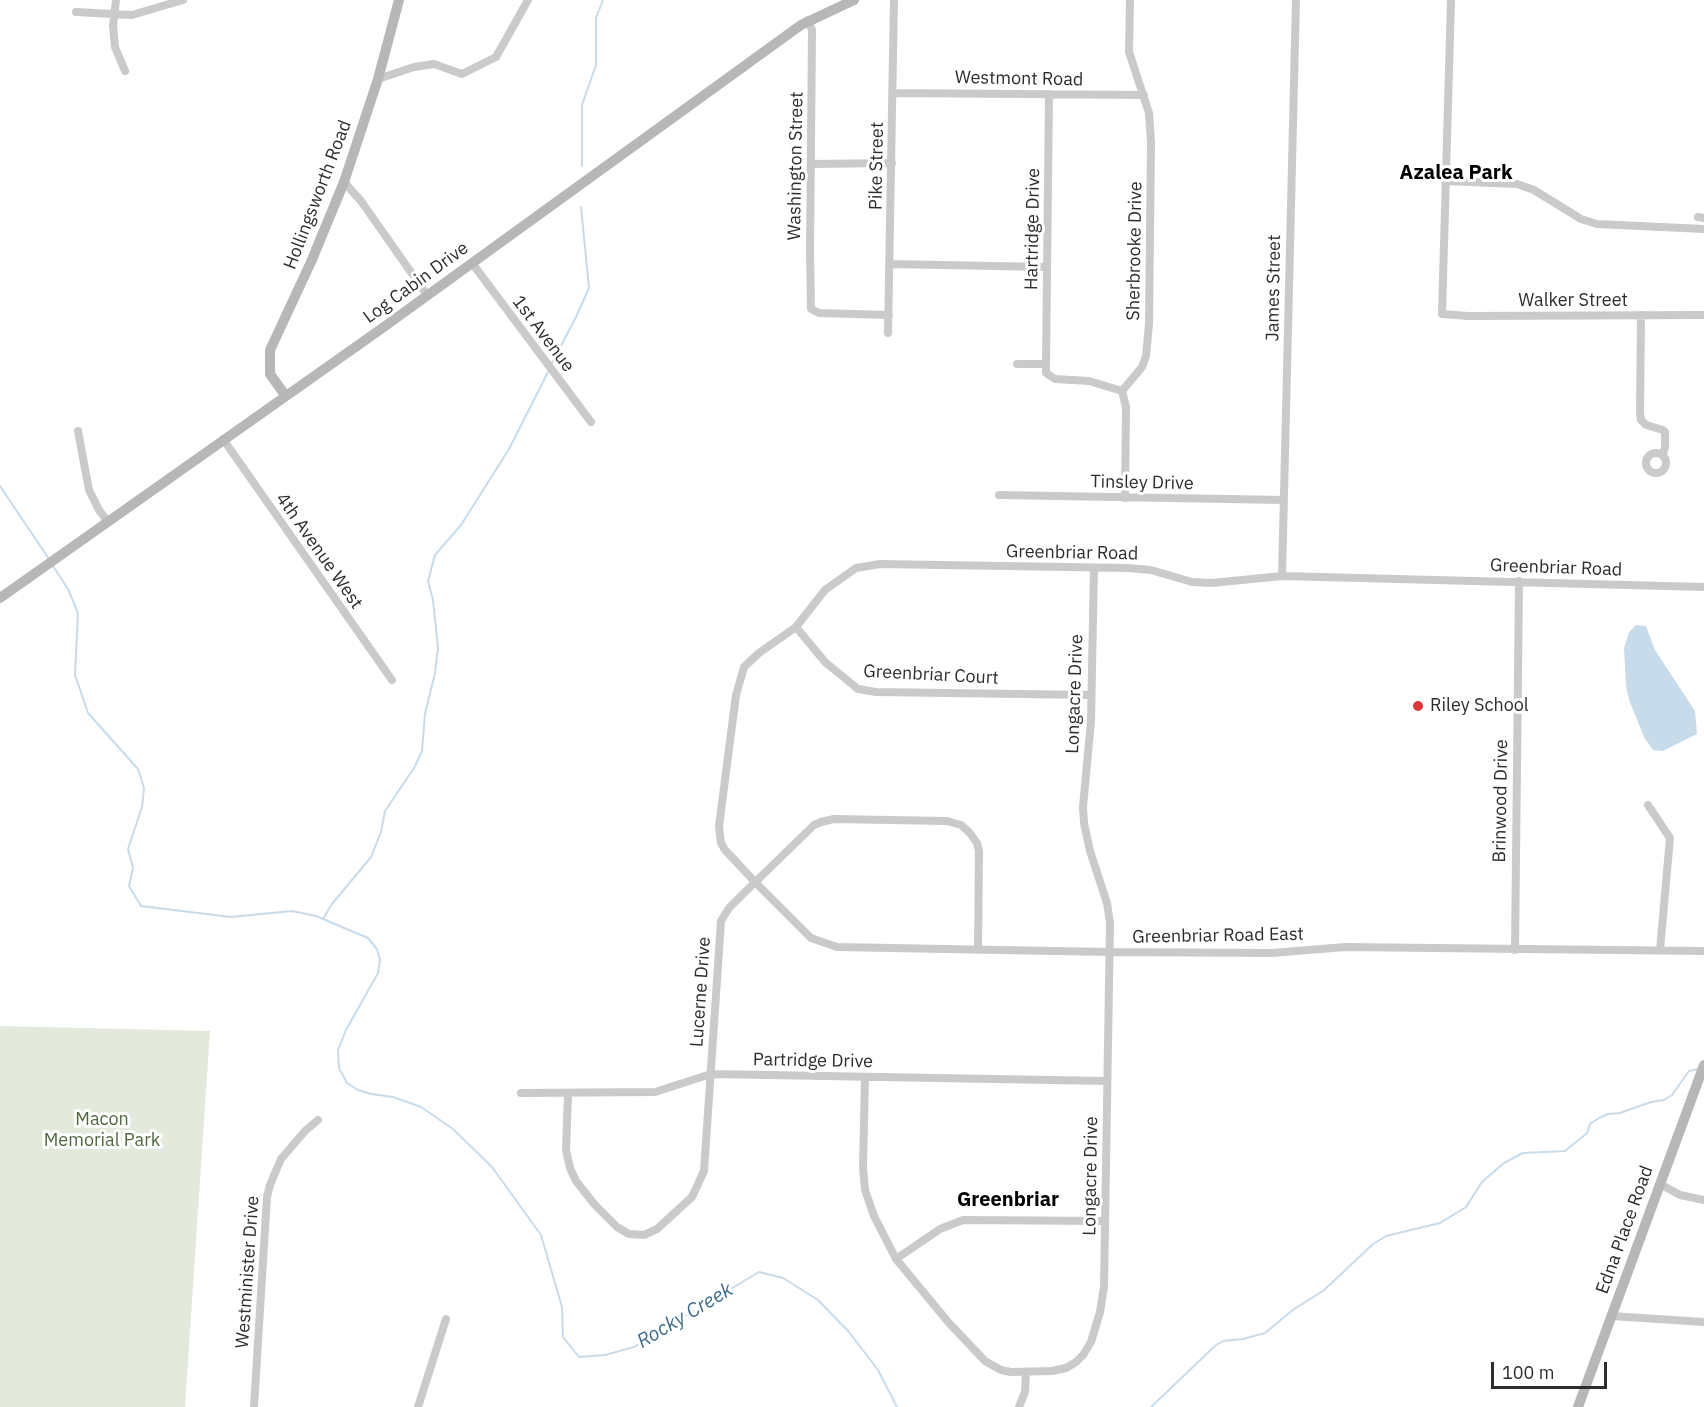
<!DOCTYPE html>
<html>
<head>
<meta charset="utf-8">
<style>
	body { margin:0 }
	#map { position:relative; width:1704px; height:1407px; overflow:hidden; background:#fff; font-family:"IBM Plex Sans",sans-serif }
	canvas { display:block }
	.scale { position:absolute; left:1491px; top:1362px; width:116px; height:27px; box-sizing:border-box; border:3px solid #2d2d2d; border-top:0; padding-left:8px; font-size:18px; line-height:21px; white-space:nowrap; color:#2d2d2d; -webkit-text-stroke:4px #fff; paint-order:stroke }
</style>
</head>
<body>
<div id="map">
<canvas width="1704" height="1407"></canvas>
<div class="scale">100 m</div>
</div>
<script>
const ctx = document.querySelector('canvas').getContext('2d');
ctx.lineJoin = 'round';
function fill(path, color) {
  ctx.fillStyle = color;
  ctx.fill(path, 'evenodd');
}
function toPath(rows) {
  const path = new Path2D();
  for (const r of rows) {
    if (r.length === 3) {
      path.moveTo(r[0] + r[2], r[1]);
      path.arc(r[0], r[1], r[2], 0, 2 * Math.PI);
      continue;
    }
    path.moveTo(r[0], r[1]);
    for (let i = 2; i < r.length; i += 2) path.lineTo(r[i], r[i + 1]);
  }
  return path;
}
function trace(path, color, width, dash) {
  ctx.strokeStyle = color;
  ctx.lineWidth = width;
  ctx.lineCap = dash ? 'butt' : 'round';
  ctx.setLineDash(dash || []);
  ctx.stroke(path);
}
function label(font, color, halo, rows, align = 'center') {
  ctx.font = font + ' "IBM Plex Sans",sans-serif';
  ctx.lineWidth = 6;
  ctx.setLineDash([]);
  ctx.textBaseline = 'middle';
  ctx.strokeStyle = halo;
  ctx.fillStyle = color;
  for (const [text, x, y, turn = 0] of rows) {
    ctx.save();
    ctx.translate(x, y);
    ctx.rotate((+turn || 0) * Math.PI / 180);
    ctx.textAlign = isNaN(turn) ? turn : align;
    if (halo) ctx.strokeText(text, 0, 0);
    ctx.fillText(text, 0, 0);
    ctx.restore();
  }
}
fill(toPath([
	[0,1026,210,1031,185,1407,0,1407]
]), '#e3eadb');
fill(toPath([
	[1636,625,1646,626,1655,650,1695,711,1697,734,1663,751,1653,750,1644,737,1629,700,1626,686,1624,648,1629,632]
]), '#c8dbea');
trace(toPath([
	[582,166,582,105,596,65,596,18,603,0],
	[551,365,576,317,589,288,581,207],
	[0,486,49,559],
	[53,566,68,589,78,613,75,675,88,713,138,769,144,788,142,807,128,849,133,868,129,886,141,906,231,917,292,911,316,916,368,938,377,949,380,960,378,973,346,1030,338,1050,339,1068,347,1083,358,1090,371,1094,393,1097,421,1107,453,1129,492,1167,541,1235,562,1307,563,1337,579,1357,605,1355,634,1347,759,1272,783,1278,818,1300,849,1332,878,1370,897,1407],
	[323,919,332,904,371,857,381,832,385,811,414,768,422,751,425,714,435,673,438,648,433,600,428,581,435,555,461,525,509,449,549,370],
	[1151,1407,1216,1345,1223,1341,1243,1339,1265,1333,1294,1309,1323,1291,1373,1244,1386,1236,1440,1223,1466,1207,1482,1182,1504,1163,1523,1153,1565,1151,1587,1133,1590,1124,1599,1118,1608,1114,1620,1113,1651,1102,1664,1100,1672,1095,1689,1071,1698,1069]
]), '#c8dbea', 2);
trace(toPath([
	[116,0,113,26,115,47,125,71],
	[1451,0,1442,314,1468,316,1704,315],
	[76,12,132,15,183,0],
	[808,20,812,30,810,252,811,309,819,313,889,315],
	[378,79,414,67,434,64,462,74,496,57,528,0],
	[893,93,1144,95],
	[812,164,892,163],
	[1445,181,1517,184,1534,190,1581,219,1597,224,1704,229],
	[344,182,361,201,427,295],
	[1698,217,1704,218],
	[472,263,591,422],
	[890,264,1047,267],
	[1641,315,1640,413,1641,420,1646,425,1663,430,1665,432,1665,447,1663,454],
	[888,333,894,0],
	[1017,364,1046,364,1046,373,1055,379,1089,381,1122,391],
	[1046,364,1049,94],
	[1122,391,1142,367,1146,356,1149,324,1151,142,1149,113,1129,52,1130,0],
	[1122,391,1126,407,1125,498],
	[78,431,89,490,99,510,108,522],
	[223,439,392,680],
	[1656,463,10],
	[999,495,1284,500],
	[1282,576,1296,0],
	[1704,587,1282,576,1212,583,1192,582,1151,570,1128,568,880,564,856,568,825,590,796,627,759,653,744,667,736,695,719,826,721,843,725,850,756,883,811,938,837,947,1110,952,1272,953,1345,947,1704,951],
	[796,627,825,662,858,689,876,692,1091,695],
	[1648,805,1670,838,1660,950],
	[1515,950,1519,581],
	[865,1077,863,1168,865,1190,874,1216,896,1259,949,1323,985,1361,1001,1370,1011,1372,1052,1371,1066,1368,1076,1362,1083,1355,1091,1342,1100,1312,1104,1287,1110,923,1107,903,1090,851,1084,823,1083,807,1091,721,1094,568],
	[521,1093,655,1092,711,1074,1107,1081],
	[568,1094,566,1150,570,1168,576,1181,595,1205,617,1227,629,1234,644,1235,657,1229,692,1197,704,1171,721,921,729,908,742,895,814,825,821,822,834,819,947,821,961,825,969,832,977,843,979,851,978,950],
	[1660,1184,1680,1195,1704,1200],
	[896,1259,940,1229,963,1220,1105,1221],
	[1611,1316,1704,1322],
	[254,1407,267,1197,270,1185,281,1159,305,1131,318,1120],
	[418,1407,446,1319],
	[1019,1407,1025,1392,1026,1372]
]), '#cacaca', 8);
trace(toPath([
	[285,395,270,374,270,350,311,262,344,182,378,79,399,0],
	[0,598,381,329,801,25,854,0],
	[1578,1407,1704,1065]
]), '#b7b7b7', 10);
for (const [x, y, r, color] of [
	[1418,706,6,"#dd363b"]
]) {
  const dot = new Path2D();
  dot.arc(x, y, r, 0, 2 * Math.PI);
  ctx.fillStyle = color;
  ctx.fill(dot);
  trace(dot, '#fff', 2);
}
label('18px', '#2d2d2d', '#fff', [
	["Westmont Road",1019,79,1],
	["Washington Street",796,166,-89],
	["Pike Street",877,166,-89],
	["Hollingsworth Road",318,195,-69],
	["Hartridge Drive",1033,229,-89],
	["Sherbrooke Drive",1135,251,-89],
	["Log Cabin Drive",416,283,-36],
	["James Street",1274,288,-89],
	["Walker Street",1573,301],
	["1st Avenue",543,334,53],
	["Tinsley Drive",1142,483,1],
	["4th Avenue West",319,551,55],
	["Greenbriar Road",1072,553,1],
	["Greenbriar Road",1556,568,2],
	["Greenbriar Court",931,675,3],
	["Longacre Drive",1075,694,-88],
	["Brinwood Drive",1501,801,-89],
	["Greenbriar Road East",1218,936,-1],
	["Lucerne Drive",701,992,-86],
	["Partridge Drive",813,1061,1],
	["Longacre Drive",1091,1176,-89],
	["Edna Place Road",1625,1230,-70],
	["Westminister Drive",248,1272,-86]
]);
label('18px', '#2d2d2d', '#fff', [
	["Riley School",1430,706]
], 'left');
label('18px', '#4f673d', '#fff', [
	["Macon",102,1120],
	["Memorial Park",102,1141]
]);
label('bold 20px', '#000', '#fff', [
	["Azalea Park",1456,173],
	["Greenbriar",1008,1200]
]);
label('italic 20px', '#3f6b8b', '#fff', [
	["Rocky Creek",685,1316,-31]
]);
</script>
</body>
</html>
